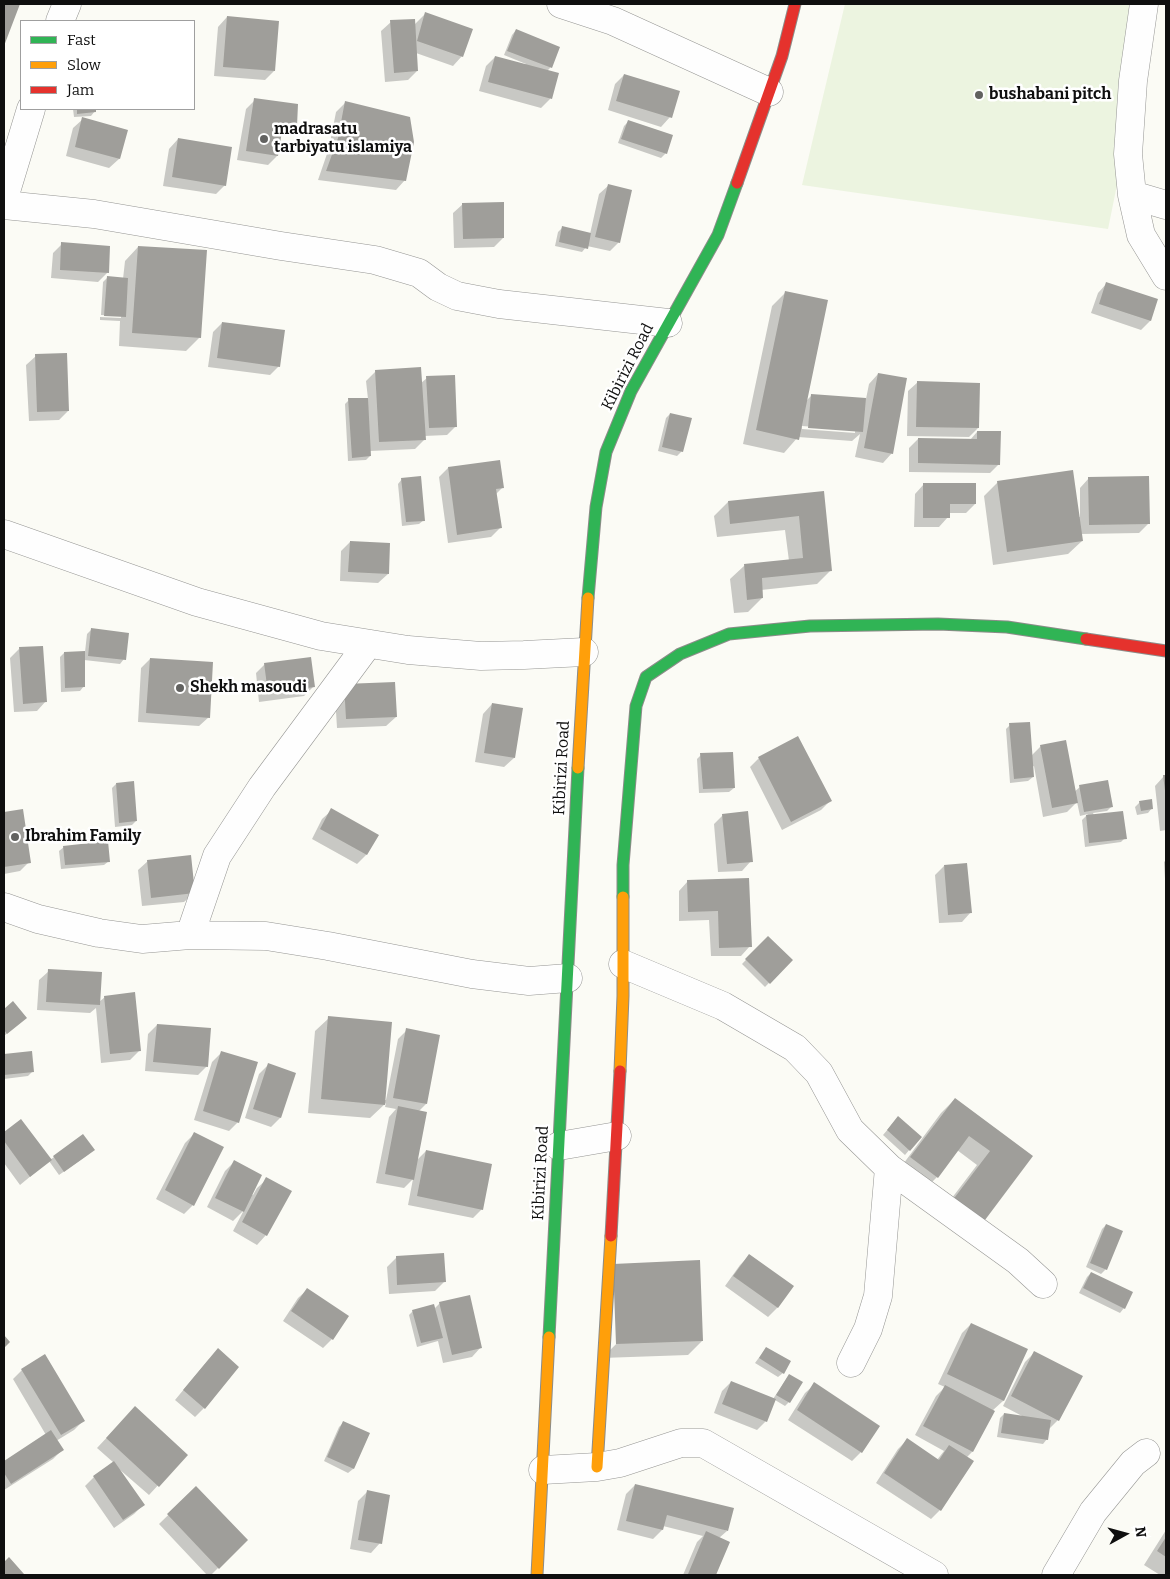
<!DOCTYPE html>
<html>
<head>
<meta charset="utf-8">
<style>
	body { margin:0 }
	#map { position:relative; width:1170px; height:1579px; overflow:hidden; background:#fbfbf5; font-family:Bitter,serif }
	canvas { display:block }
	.frame { position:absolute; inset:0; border:5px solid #0f0f0f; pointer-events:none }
	.legend { position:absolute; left:20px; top:20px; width:175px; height:90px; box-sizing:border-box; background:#fff; border:1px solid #9f9f9f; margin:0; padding:6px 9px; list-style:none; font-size:15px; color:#0f0f0f }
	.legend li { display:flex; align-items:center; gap:10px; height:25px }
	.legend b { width:25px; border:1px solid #9f9f9f }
	.north { position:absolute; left:1100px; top:1509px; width:50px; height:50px; -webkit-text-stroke:4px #fff; paint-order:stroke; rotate:83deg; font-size:14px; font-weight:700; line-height:20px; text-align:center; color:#0f0f0f }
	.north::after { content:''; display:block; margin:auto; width:18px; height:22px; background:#0f0f0f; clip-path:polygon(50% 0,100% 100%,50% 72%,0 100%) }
</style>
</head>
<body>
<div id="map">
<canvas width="1170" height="1579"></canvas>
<div class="frame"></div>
<ul class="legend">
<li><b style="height:6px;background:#30b455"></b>Fast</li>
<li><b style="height:6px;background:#ff9f0a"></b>Slow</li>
<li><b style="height:6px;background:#e5322d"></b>Jam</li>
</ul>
<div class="north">N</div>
</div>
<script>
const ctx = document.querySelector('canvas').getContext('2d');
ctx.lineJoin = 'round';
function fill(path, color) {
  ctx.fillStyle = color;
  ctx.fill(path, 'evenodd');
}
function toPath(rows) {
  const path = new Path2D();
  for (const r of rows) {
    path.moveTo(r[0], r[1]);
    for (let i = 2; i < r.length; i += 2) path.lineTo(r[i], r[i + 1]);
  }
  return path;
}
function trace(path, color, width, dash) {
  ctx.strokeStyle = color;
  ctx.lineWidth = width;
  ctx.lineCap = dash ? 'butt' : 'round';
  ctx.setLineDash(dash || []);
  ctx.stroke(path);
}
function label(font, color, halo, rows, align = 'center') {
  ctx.font = font + ' Bitter,serif';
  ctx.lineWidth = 5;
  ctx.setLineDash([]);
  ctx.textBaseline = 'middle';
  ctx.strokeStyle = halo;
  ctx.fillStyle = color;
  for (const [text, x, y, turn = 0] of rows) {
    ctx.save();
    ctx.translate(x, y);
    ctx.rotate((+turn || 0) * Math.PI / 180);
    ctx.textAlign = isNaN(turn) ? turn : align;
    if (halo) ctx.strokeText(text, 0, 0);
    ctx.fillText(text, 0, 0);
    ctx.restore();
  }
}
fill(toPath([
	[845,4,1154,4,1108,229,802,185]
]), '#ecf4e0');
fill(toPath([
	[4,4,18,4,4,43],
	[425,14,462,56,453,66,416,53,417,71,408,80,385,82,381,31,391,22,414,25],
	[227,17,274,71,265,80,214,76,218,27],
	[516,30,559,48,550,68,547,71,557,74,550,99,541,108,479,91,486,66,495,57,525,66,526,64,504,55,512,35],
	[624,75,670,117,661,127,608,110,615,84],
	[255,100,295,126,286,135,280,134,277,156,268,165,237,160,246,109],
	[345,103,405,180,396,190,318,180,329,148,336,112],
	[73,109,94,109,95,111,91,116,74,117],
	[83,119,126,130,119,159,109,168,66,156,73,128],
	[628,122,666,153,661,158,618,143,624,126],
	[178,139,225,185,216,194,163,186,169,149],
	[609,185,619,242,610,251,587,246,582,252,555,246,558,232,563,227,590,234,599,194],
	[463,204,503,238,494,247,454,248,453,213],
	[62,244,108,272,98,282,51,278,53,253],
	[138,247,200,337,186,351,119,346,120,321,100,320,100,317,121,318,121,316,101,315,103,282,107,278,123,279,125,261],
	[1107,283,1157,300,1150,321,1141,330,1091,313,1098,293],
	[786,292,805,402,812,395,866,399,869,384,878,374,892,453,883,463,855,457,860,434,852,441,798,437,784,453,743,444,772,306],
	[802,426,855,430,855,433,802,429],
	[222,323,279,366,270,375,208,367,213,332],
	[36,356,68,411,59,420,29,421,26,365],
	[376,371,421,383,427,378,456,426,447,435,424,436,425,439,415,449,370,451,370,456,366,460,348,461,345,404,349,400,368,399,366,381],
	[918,382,978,428,969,437,907,436,908,391],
	[670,414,682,451,677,456,658,451,666,418],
	[977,432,999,464,990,473,909,472,909,448,918,439,970,440],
	[448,468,502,488,496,494,500,528,491,537,448,543,439,477],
	[1089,478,1148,524,1139,533,1081,534,1082,541,1068,554,993,565,984,496,998,482,1078,517,1080,517,1080,488],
	[402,479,424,520,419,524,402,526,398,484],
	[924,484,975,504,966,513,948,513,948,517,939,527,914,527,915,494],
	[823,492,831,570,817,584,761,590,762,598,748,612,734,613,730,579,744,566,789,561,785,530,717,537,714,516,728,502],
	[350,542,388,574,378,583,340,581,341,551],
	[91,630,124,659,120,664,84,660,84,686,80,691,61,692,60,657,64,653,85,652,87,634],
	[19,649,46,701,37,711,14,712,10,658],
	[150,659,209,717,199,726,138,722,141,668],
	[265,664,313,687,304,696,259,702,256,673],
	[335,695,396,717,386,726,337,728],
	[492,704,514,758,504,767,475,762,483,714],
	[1010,725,1031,756,1041,746,1074,792,1080,787,1112,806,1107,811,1093,813,1094,815,1125,838,1121,842,1085,847,1082,820,1088,814,1080,816,1077,802,1067,812,1043,817,1034,766,1032,767,1033,777,1028,781,1010,783,1006,729],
	[701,755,734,788,729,792,699,793,697,759],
	[759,758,830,801,821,810,782,830,750,767],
	[1164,776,1166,776,1166,830,1160,831,1155,786],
	[116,784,136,821,132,825,115,827,112,788],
	[1140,802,1152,808,1148,813,1137,815,1135,807],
	[22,810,29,862,20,871,4,874,4,813],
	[332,810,377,835,366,855,357,864,312,839,322,819],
	[723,815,751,861,742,871,718,872,714,824],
	[64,847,109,861,104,865,61,869,59,851],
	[1166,860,1166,896,1164,862],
	[148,861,194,893,184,902,142,906,138,870],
	[944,866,971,912,962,922,939,923,935,875],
	[748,879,750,946,741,956,711,956,709,920,679,921,679,891,688,881],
	[768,937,791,960,765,987,742,964],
	[49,971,99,1002,105,997,139,1051,130,1060,101,1063,96,1008,90,1013,37,1010,39,980],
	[13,1003,21,1022,4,1036,4,1010],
	[329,1018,384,1100,386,1100,398,1039,407,1030,426,1104,418,1112,416,1161,426,1151,482,1209,473,1218,408,1205,413,1179,404,1188,376,1183,389,1117,396,1109,385,1107,386,1103,370,1118,308,1113,315,1031],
	[157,1025,207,1066,198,1075,145,1071,148,1034],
	[30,1052,32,1072,28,1076,4,1079,4,1055],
	[222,1052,238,1122,229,1131,194,1120,212,1062],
	[268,1065,295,1074,280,1118,271,1127,245,1118,259,1074],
	[955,1099,1031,1156,939,1215,977,1165,957,1150,937,1177,924,1190,898,1171,941,1113],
	[21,1121,50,1160,54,1157,89,1154,59,1175,49,1161,20,1185,4,1163,4,1133],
	[894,1122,920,1137,905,1155,883,1135],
	[195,1133,193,1205,184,1214,156,1199,185,1143],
	[234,1162,251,1194,253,1195,257,1188,267,1179,266,1235,257,1245,233,1231,244,1210,233,1221,207,1207,225,1171],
	[1106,1225,1106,1269,1101,1274,1086,1267,1102,1229],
	[750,1255,792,1286,777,1308,768,1317,725,1286,740,1265],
	[397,1257,444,1282,435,1291,389,1294,387,1267],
	[699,1262,702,1341,688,1355,602,1358],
	[1091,1273,1124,1308,1120,1313,1079,1293,1087,1277],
	[308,1289,332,1339,323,1348,283,1321,298,1298],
	[440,1303,481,1347,472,1357,443,1363,438,1341,417,1347,409,1315,413,1311,434,1309],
	[971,1324,1026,1350,1003,1401,992,1411,972,1452,966,1458,940,1510,931,1519,876,1483,898,1449,907,1440,937,1460,944,1451,915,1435,936,1396,945,1387,938,1384,962,1333],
	[766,1348,783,1373,778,1377,755,1363],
	[1034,1353,1058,1420,1048,1430,1047,1439,1043,1444,997,1437,1000,1418,1004,1414,1024,1417,1003,1406,1025,1362],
	[209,1359,204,1408,195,1417,175,1400],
	[22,1370,83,1421,74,1430,56,1441,62,1450,53,1459,4,1490,4,1462,46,1435,13,1379],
	[789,1375,789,1402,785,1406,775,1400,766,1421,757,1430,714,1413,722,1391,731,1382,773,1399],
	[815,1384,861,1452,852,1461,788,1420,805,1393],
	[126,1417,186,1455,149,1495,119,1469,143,1505,134,1514,114,1528,85,1486,94,1477,114,1463,97,1448],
	[344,1422,369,1434,353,1469,348,1473,324,1461,339,1427],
	[635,1485,727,1531,719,1538,729,1542,715,1575,683,1575,697,1542,703,1536,663,1526,662,1530,653,1539,617,1530,626,1494],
	[196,1488,246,1540,211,1575,207,1575,159,1524],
	[367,1492,380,1543,371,1553,350,1549,358,1501],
	[1166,1530,1166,1575,1160,1575,1144,1565]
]), '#0003');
fill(toPath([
	[4,4,20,4,4,46],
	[425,12,473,29,463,57,417,41],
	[227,16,279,21,275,71,223,67],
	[415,19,418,71,394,73,390,20],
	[516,29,560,47,552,68,507,51],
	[495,56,559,73,552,99,488,82],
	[624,74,680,91,672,118,616,101],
	[254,98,298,104,297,126,283,125,278,156,246,151],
	[345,101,410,117,414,142,406,181,326,171,338,138],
	[77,109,96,109,96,112,77,114],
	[82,117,128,130,120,159,75,147],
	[628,120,673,135,667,154,621,139],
	[178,138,232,147,226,186,172,177],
	[608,184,632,190,620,243,595,237],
	[504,202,504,238,463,239,462,203],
	[562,226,591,233,588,249,559,242],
	[61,242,110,246,109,273,60,270],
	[138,246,207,250,201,338,132,333],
	[107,276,128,278,126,317,104,316],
	[1106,282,1158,299,1151,321,1099,304],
	[785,291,828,300,799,440,756,430],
	[222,322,285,330,280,367,217,358],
	[67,353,69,411,37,412,35,354],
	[421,367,426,440,379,442,375,370],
	[878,373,907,378,893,454,864,448],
	[455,375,457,427,429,428,426,376],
	[917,381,980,383,979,428,916,427],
	[811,394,866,398,863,432,808,428],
	[348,398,368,398,371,456,352,458],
	[670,413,692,418,683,452,662,447],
	[977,431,1001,431,1000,465,918,463,918,438,977,439],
	[500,460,504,488,496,489,502,528,457,535,448,467],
	[1073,470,1083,541,1007,552,997,481],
	[421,476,425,521,406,522,401,478],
	[1149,476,1150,524,1089,525,1088,477],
	[923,483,976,483,976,504,950,504,950,518,923,518],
	[824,491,832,571,762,578,763,598,747,600,744,564,803,558,799,516,730,524,728,501],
	[350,541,390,543,389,574,348,572],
	[91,628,129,633,126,660,88,656],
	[43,646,47,702,23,704,19,647],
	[85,651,85,687,65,688,64,652],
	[311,657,315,687,268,693,264,663],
	[150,658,213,662,210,718,146,713],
	[395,682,397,717,346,719,344,684],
	[492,703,523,708,515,758,484,753],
	[1030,722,1034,777,1014,779,1009,723],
	[798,736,832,801,791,822,758,757],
	[1066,740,1078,803,1052,808,1040,745],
	[733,752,735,788,703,789,700,753],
	[1163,775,1166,775,1166,791,1165,791],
	[1108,780,1113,807,1084,812,1079,785],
	[134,781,137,821,119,823,116,783],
	[1152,799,1153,809,1141,811,1139,801],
	[331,808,379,835,367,855,320,829],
	[23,809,31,863,4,867,4,812],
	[748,811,753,862,727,864,722,814],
	[1123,811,1127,839,1089,843,1086,815],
	[108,841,110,862,65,865,63,846],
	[191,855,195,893,151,898,147,860],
	[967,863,972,913,948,915,944,865],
	[749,878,752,947,719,948,718,911,688,912,687,880],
	[768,936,793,960,770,984,745,959],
	[48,969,102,972,100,1005,46,1002],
	[135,992,141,1051,110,1054,104,996],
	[13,1001,27,1018,7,1034,4,1030,4,1009],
	[328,1016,392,1022,385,1105,321,1099],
	[157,1024,211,1028,208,1067,153,1062],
	[406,1028,440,1035,427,1104,393,1098],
	[32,1051,34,1072,4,1075,4,1054],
	[221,1051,258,1062,239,1123,203,1111],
	[268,1063,296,1073,281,1118,253,1109],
	[955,1098,1033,1156,982,1224,952,1201,990,1151,969,1136,938,1178,910,1157],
	[398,1106,427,1112,414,1180,385,1174],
	[898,1116,922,1137,910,1151,887,1130],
	[21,1119,52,1160,30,1177,4,1141,4,1132],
	[194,1132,224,1147,194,1206,165,1190],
	[83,1134,95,1150,64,1172,53,1156],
	[426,1150,492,1164,483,1210,417,1196],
	[234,1160,262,1175,244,1212,215,1198],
	[266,1177,292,1191,267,1236,242,1222],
	[1106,1224,1123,1231,1107,1270,1090,1263],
	[444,1253,446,1282,397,1285,396,1256],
	[749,1254,794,1286,778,1308,733,1276],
	[700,1260,703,1341,616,1344,613,1264],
	[1091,1272,1133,1292,1125,1309,1083,1288],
	[307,1288,349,1316,333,1340,291,1311],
	[470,1295,482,1348,452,1355,439,1302],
	[434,1304,443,1338,421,1343,412,1310],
	[971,1323,1028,1349,1004,1401,947,1374],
	[4,1335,10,1342,4,1348],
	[766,1347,791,1361,784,1374,759,1358],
	[218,1348,239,1367,205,1409,183,1390],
	[1034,1351,1083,1376,1059,1421,1011,1396],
	[45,1354,85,1421,61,1435,21,1369],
	[789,1374,803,1382,790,1403,776,1395],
	[731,1381,776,1399,767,1422,722,1404],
	[814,1382,880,1426,862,1453,797,1410],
	[945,1385,995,1411,973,1452,923,1426],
	[135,1406,188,1455,159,1487,106,1438],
	[1004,1413,1051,1420,1048,1440,1001,1433],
	[343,1421,370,1433,354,1469,327,1457],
	[51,1430,64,1450,11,1484,4,1473,4,1461],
	[907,1438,939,1460,949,1445,974,1461,941,1511,884,1473],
	[114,1461,145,1505,123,1520,93,1476],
	[635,1484,734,1508,728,1531,667,1515,663,1530,626,1521],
	[196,1486,248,1540,219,1569,167,1514],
	[367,1490,390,1495,382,1544,358,1540],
	[706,1531,730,1542,716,1575,691,1575,688,1574],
	[1166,1537,1166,1557,1157,1551],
	[9,1557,24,1574,23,1575,4,1575,4,1562]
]), '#9f9e9a');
const street = toPath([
	[561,4,613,21,769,92],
	[1144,4,1133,81,1128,154,1132,195,1141,235,1166,276],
	[60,21,67,4],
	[1132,195,1166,205],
	[4,198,31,109],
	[4,205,94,214,281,246,375,260,419,273,438,287,457,296,499,304,668,323],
	[4,534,197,602,321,636,408,650,481,656,524,655,584,652],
	[4,907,38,919,99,933,142,939,190,935,217,856,262,787,368,644],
	[190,935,266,936,328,946,472,974,529,981,568,978],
	[623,964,723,1006,795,1048,819,1073,850,1130,889,1168,1018,1261,1043,1284],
	[559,1146,617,1136],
	[851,1363,868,1329,878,1296,889,1168],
	[543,1470,597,1467,620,1463,681,1443,703,1443,934,1575],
	[1056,1575,1093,1512,1133,1463,1146,1453]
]);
const fast = toPath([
	[588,598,596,507,606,452,631,391,718,235,737,183],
	[623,897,623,865,636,706,646,677,680,654,729,634,810,626,938,624,1007,627,1086,639],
	[549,1337,578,768]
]);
const slow = toPath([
	[578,768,588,598],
	[620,1071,623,996,623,897],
	[597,1467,611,1236],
	[537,1575,549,1337]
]);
const jam = toPath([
	[737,183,782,56,795,4],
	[1086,639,1166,651],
	[611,1236,620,1071]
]);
trace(street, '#959593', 29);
trace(fast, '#8c8c89', 13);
trace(slow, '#8c8c89', 13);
trace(jam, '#8c8c89', 13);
trace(street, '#fefefe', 28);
trace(fast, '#30b455', 11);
trace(slow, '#ff9f0a', 11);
trace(jam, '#e5322d', 11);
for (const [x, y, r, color] of [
	[979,95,5,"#626260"],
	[264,139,5,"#626260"],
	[180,688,5,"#626260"],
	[15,837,5,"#626260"]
]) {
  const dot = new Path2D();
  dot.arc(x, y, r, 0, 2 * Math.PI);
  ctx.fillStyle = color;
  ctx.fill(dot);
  trace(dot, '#fff', 2);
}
label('bold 16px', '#0f0f0f', '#fff', [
	["bushabani pitch",989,95],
	["madrasatu",274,130],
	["tarbiyatu islamiya",274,148],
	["Shekh masoudi",190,688],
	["Ibrahim Family",25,837]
], 'left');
label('16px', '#0f0f0f', '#fff', [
	["Kibirizi Road",628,367,-63],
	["Kibirizi Road",562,768,-87],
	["Kibirizi Road",541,1173,-87]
]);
</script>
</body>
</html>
